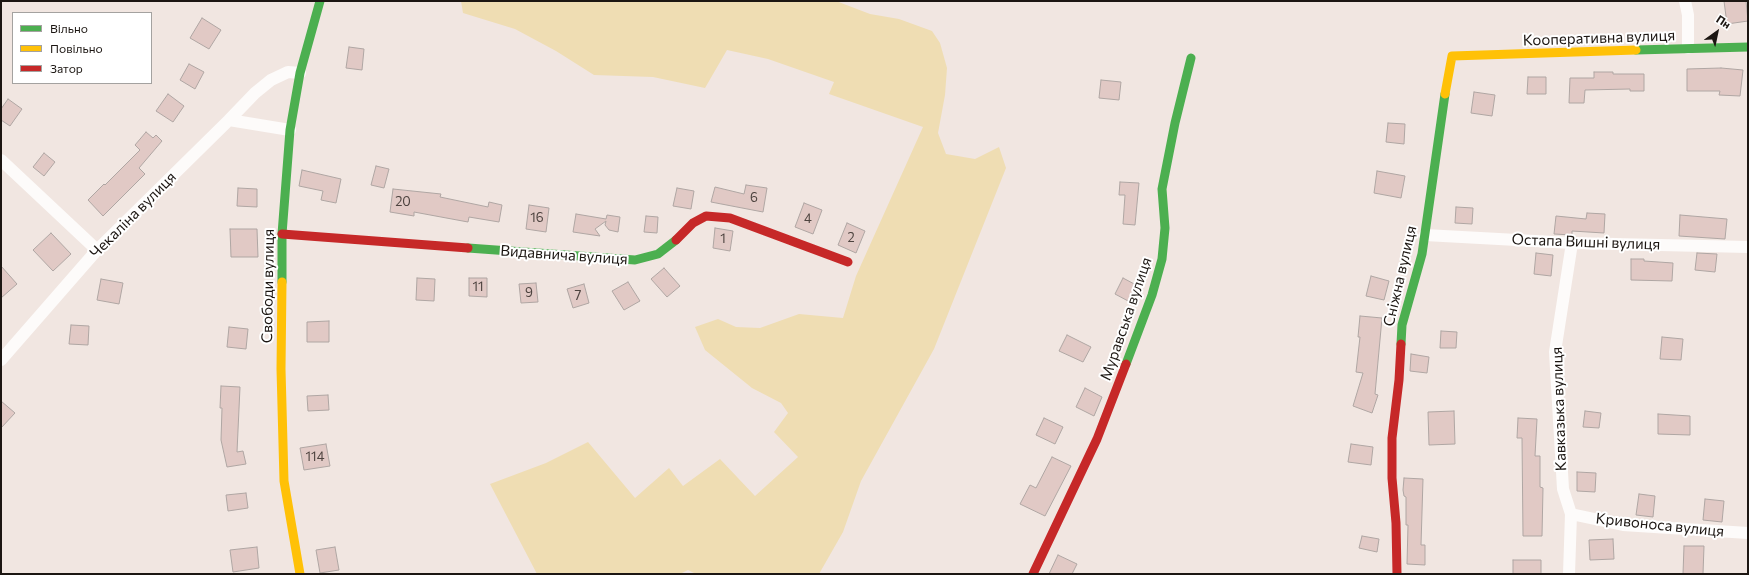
<!DOCTYPE html>
<html>
<head>
<meta charset="utf-8">
<style>
	body { margin:0 }
	#map { position:relative; width:1749px; height:575px; overflow:hidden; background:#f1e6e1; font-family:Commissioner,sans-serif }
	canvas { display:block }
	.frame { position:absolute; inset:0; border:2px solid #1c1612; pointer-events:none }
	.legend { position:absolute; left:12px; top:12px; width:140px; height:72px; box-sizing:border-box; background:#fff; border:1px solid #a4a2a0; margin:0; padding:5px 7px; list-style:none; font-size:12px; color:#1c1612 }
	.legend li { display:flex; align-items:center; gap:8px; height:20px }
	.legend b { width:20px; border:1px solid #a4a2a0 }
	.north { position:absolute; left:1697px; top:12px; width:40px; height:40px; -webkit-text-stroke:3px #fff; paint-order:stroke; rotate:33deg; font-size:11px; font-weight:700; line-height:16px; text-align:center; color:#1c1612 }
	.north::after { content:''; display:block; margin:auto; width:14px; height:18px; background:#1c1612; clip-path:polygon(50% 0,100% 100%,50% 72%,0 100%) }
</style>
</head>
<body>
<div id="map">
<canvas width="1749" height="575"></canvas>
<div class="frame"></div>
<ul class="legend">
<li><b style="height:5px;background:#4caf50"></b>Вільно</li>
<li><b style="height:5px;background:#ffc107"></b>Повільно</li>
<li><b style="height:5px;background:#c62828"></b>Затор</li>
</ul>
<div class="north">Пн</div>
</div>
<script>
const ctx = document.querySelector('canvas').getContext('2d');
ctx.lineJoin = 'round';
function fill(path, color) {
  ctx.fillStyle = color;
  ctx.fill(path, 'evenodd');
}
function toPath(rows) {
  const path = new Path2D();
  for (const r of rows) {
    path.moveTo(r[0], r[1]);
    for (let i = 2; i < r.length; i += 2) path.lineTo(r[i], r[i + 1]);
  }
  return path;
}
function trace(path, color, width, dash) {
  ctx.strokeStyle = color;
  ctx.lineWidth = width;
  ctx.lineCap = dash ? 'butt' : 'round';
  ctx.setLineDash(dash || []);
  ctx.stroke(path);
}
function label(font, color, halo, rows, align = 'center') {
  ctx.font = font + ' Commissioner,sans-serif';
  ctx.lineWidth = 4;
  ctx.setLineDash([]);
  ctx.textBaseline = 'middle';
  ctx.strokeStyle = halo;
  ctx.fillStyle = color;
  for (const [text, x, y, turn = 0] of rows) {
    ctx.save();
    ctx.translate(x, y);
    ctx.rotate((+turn || 0) * Math.PI / 180);
    ctx.textAlign = isNaN(turn) ? turn : align;
    if (halo) ctx.strokeText(text, 0, 0);
    ctx.fillText(text, 0, 0);
    ctx.restore();
  }
}
fill(toPath([
	[461,1,836,1,870,14,899,19,932,31,940,43,947,68,945,95,938,133,946,154,975,159,999,147,1006,168,934,349,861,481,843,532,819,574,696,574,688,570,680,574,537,574,490,484,546,463,588,442,635,498,669,468,683,486,720,459,755,496,798,457,774,432,788,413,781,403,752,388,705,350,695,327,718,319,736,327,760,328,799,314,843,318,856,276,923,127,829,94,834,82,768,59,727,50,705,88,653,77,594,75,556,51,515,29,463,13]
]), '#efddb3');
const building = toPath([
	[1724,1,1746,1,1748,21,1727,24,1724,1],
	[202,18,221,30,209,49,190,38,202,18],
	[349,47,364,49,362,70,346,68,349,47],
	[189,64,204,72,195,89,180,80,189,64],
	[1721,68,1743,70,1740,96,1719,95,1720,91,1687,91,1687,69,1721,68],
	[1594,72,1613,72,1613,74,1644,74,1644,91,1630,91,1630,89,1585,90,1584,103,1569,103,1570,78,1594,78,1594,72],
	[1528,77,1546,77,1546,94,1527,94,1528,77],
	[1101,80,1121,82,1119,100,1099,98,1101,80],
	[1474,92,1495,95,1492,116,1471,113,1474,92],
	[168,94,184,106,173,122,156,111,168,94],
	[8,99,22,109,10,126,1,120,1,109,8,99],
	[1388,123,1405,124,1404,144,1386,142,1388,123],
	[146,132,153,138,156,135,162,141,139,168,145,174,103,216,88,200,104,184,105,185,140,150,135,145,146,132],
	[44,153,55,162,44,176,33,167,44,153],
	[376,166,389,169,384,188,371,185,376,166],
	[302,170,341,179,336,203,321,200,323,191,299,186,302,170],
	[1377,171,1405,176,1401,198,1374,193,1377,171],
	[1120,182,1139,183,1135,225,1123,224,1125,195,1119,195,1120,182],
	[746,185,767,188,763,212,711,202,715,187,744,194,746,185],
	[238,188,257,189,257,207,237,206,238,188],
	[677,188,694,191,691,209,673,206,677,188],
	[393,189,441,194,440,197,488,207,489,202,502,205,499,222,469,217,468,222,414,212,414,216,390,212,393,189],
	[804,203,822,210,813,234,795,227,804,203],
	[529,205,549,208,546,232,526,229,529,205],
	[1456,207,1473,208,1472,224,1455,223,1456,207],
	[1587,213,1605,214,1604,233,1572,231,1572,235,1554,234,1556,216,1586,219,1587,213],
	[576,214,606,219,607,215,620,217,618,232,609,230,605,225,606,221,595,229,600,236,573,232,576,214],
	[1680,215,1727,219,1725,239,1679,236,1680,215],
	[646,216,658,217,657,233,644,232,646,216],
	[847,223,865,231,856,253,838,245,847,223],
	[715,228,733,231,730,251,713,248,715,228],
	[230,229,257,229,258,257,231,257,230,229],
	[51,233,71,254,53,271,33,250,51,233],
	[1536,253,1553,255,1551,276,1534,274,1536,253],
	[1697,253,1717,254,1715,272,1695,270,1697,253],
	[1631,259,1644,259,1644,261,1673,263,1672,281,1631,280,1631,259],
	[1,266,17,284,1,298,1,266],
	[664,268,680,286,667,297,651,279,664,268],
	[1371,276,1389,281,1384,300,1366,296,1371,276],
	[417,278,435,279,434,301,416,300,417,278],
	[469,278,487,278,487,297,469,296,469,278],
	[1123,278,1138,286,1130,302,1115,294,1123,278],
	[101,279,123,283,119,304,97,300,101,279],
	[628,282,640,301,624,310,612,291,628,282],
	[536,283,538,302,521,303,519,284,536,283],
	[584,284,589,303,573,308,567,289,584,284],
	[1360,316,1382,318,1375,394,1378,395,1372,413,1353,406,1363,373,1356,372,1360,337,1358,337,1360,316],
	[329,321,329,342,307,342,307,322,329,321],
	[71,325,89,326,88,345,69,344,71,325],
	[229,327,248,329,246,349,227,347,229,327],
	[1441,331,1457,332,1456,348,1440,348,1441,331],
	[1067,335,1091,347,1083,362,1059,351,1067,335],
	[1662,337,1683,339,1681,360,1660,359,1662,337],
	[1411,354,1429,357,1427,373,1410,371,1411,354],
	[221,386,240,387,237,452,243,451,246,464,227,467,221,440,222,408,220,408,221,386],
	[1085,388,1102,397,1094,416,1076,407,1085,388],
	[328,395,329,410,308,411,307,396,328,395],
	[1,401,15,413,1,428,1,401],
	[1454,411,1455,444,1429,445,1428,412,1454,411],
	[1585,411,1601,413,1599,428,1583,427,1585,411],
	[1658,414,1690,416,1690,435,1658,434,1658,414],
	[1044,418,1063,427,1055,444,1036,435,1044,418],
	[1518,418,1537,419,1535,456,1540,456,1540,487,1543,488,1542,536,1523,536,1522,438,1517,438,1518,418],
	[326,444,330,466,304,470,300,448,326,444],
	[1351,444,1373,447,1371,465,1348,462,1351,444],
	[1052,457,1071,466,1045,516,1020,504,1030,485,1036,488,1052,457],
	[1577,472,1596,473,1595,492,1577,491,1577,472],
	[1404,478,1423,479,1421,545,1425,545,1425,565,1407,564,1408,525,1406,525,1406,497,1404,496,1403,490,1404,478],
	[246,493,248,508,228,511,226,495,246,493],
	[1639,494,1655,496,1653,517,1636,515,1639,494],
	[1705,499,1724,501,1722,522,1703,520,1705,499],
	[1362,536,1379,539,1377,552,1359,548,1362,536],
	[1613,539,1614,559,1590,560,1589,540,1613,539],
	[1684,546,1704,546,1703,574,1683,574,1684,546],
	[257,547,259,568,233,572,230,550,257,547],
	[335,547,339,570,320,573,316,550,335,547],
	[1058,555,1077,564,1072,574,1049,574,1058,555],
	[1513,560,1541,560,1541,574,1513,574,1513,560]
]);
fill(building, '#e1c9c5');
trace(building, '#afa6a3', 1);
trace(toPath([
	[1685,1,1688,15,1688,48],
	[229,120,255,93,271,80,288,72,300,73],
	[1,160,97,250],
	[1425,235,1572,243,1748,247],
	[1,360,97,250,229,120,290,130],
	[1571,514,1623,525,1748,533],
	[1569,574,1571,514,1563,489,1555,352,1572,243]
]), '#fdfbfa', 12);
trace(toPath([
	[1636,50,1748,47],
	[468,248,635,260,658,254,676,240],
	[282,282,282,234,290,130,300,73,320,1],
	[1401,344,1402,325,1422,254,1445,94],
	[1126,364,1152,295,1162,259,1165,228,1162,189,1175,123,1191,58]
]), '#4caf50', 9);
trace(toPath([
	[1445,94,1452,56,1636,50],
	[282,282,281,369,284,481,300,574]
]), '#ffc107', 9);
trace(toPath([
	[282,234,468,248],
	[676,240,693,223,706,216,730,218,848,262],
	[1033,574,1097,439,1126,364],
	[1397,574,1396,523,1392,478,1392,438,1399,380,1401,344]
]), '#c62828', 9);
label('13px', '#4d433f', null, [
	["6",754,198],
	["20",403,202],
	["16",537,218],
	["4",808,219],
	["2",851,238],
	["1",723,239],
	["11",478,287],
	["9",529,293],
	["7",578,296],
	["114",315,457]
]);
label('15px', '#1c1612', '#fff', [
	["Кооперативна вулиця",1599,38,-2],
	["Чекаліна вулиця",133,215,-45],
	["Остапа Вишні вулиця",1586,242,2],
	["Видавнича вулиця",564,255,4],
	["Сніжна вулиця",1400,276,-77],
	["Свободи вулиця",268,286,-89],
	["Муравська вулиця",1126,319,-71],
	["Кавказька вулиця",1559,409,-92],
	["Кривоноса вулиця",1660,525,6]
]);
</script>
</body>
</html>
